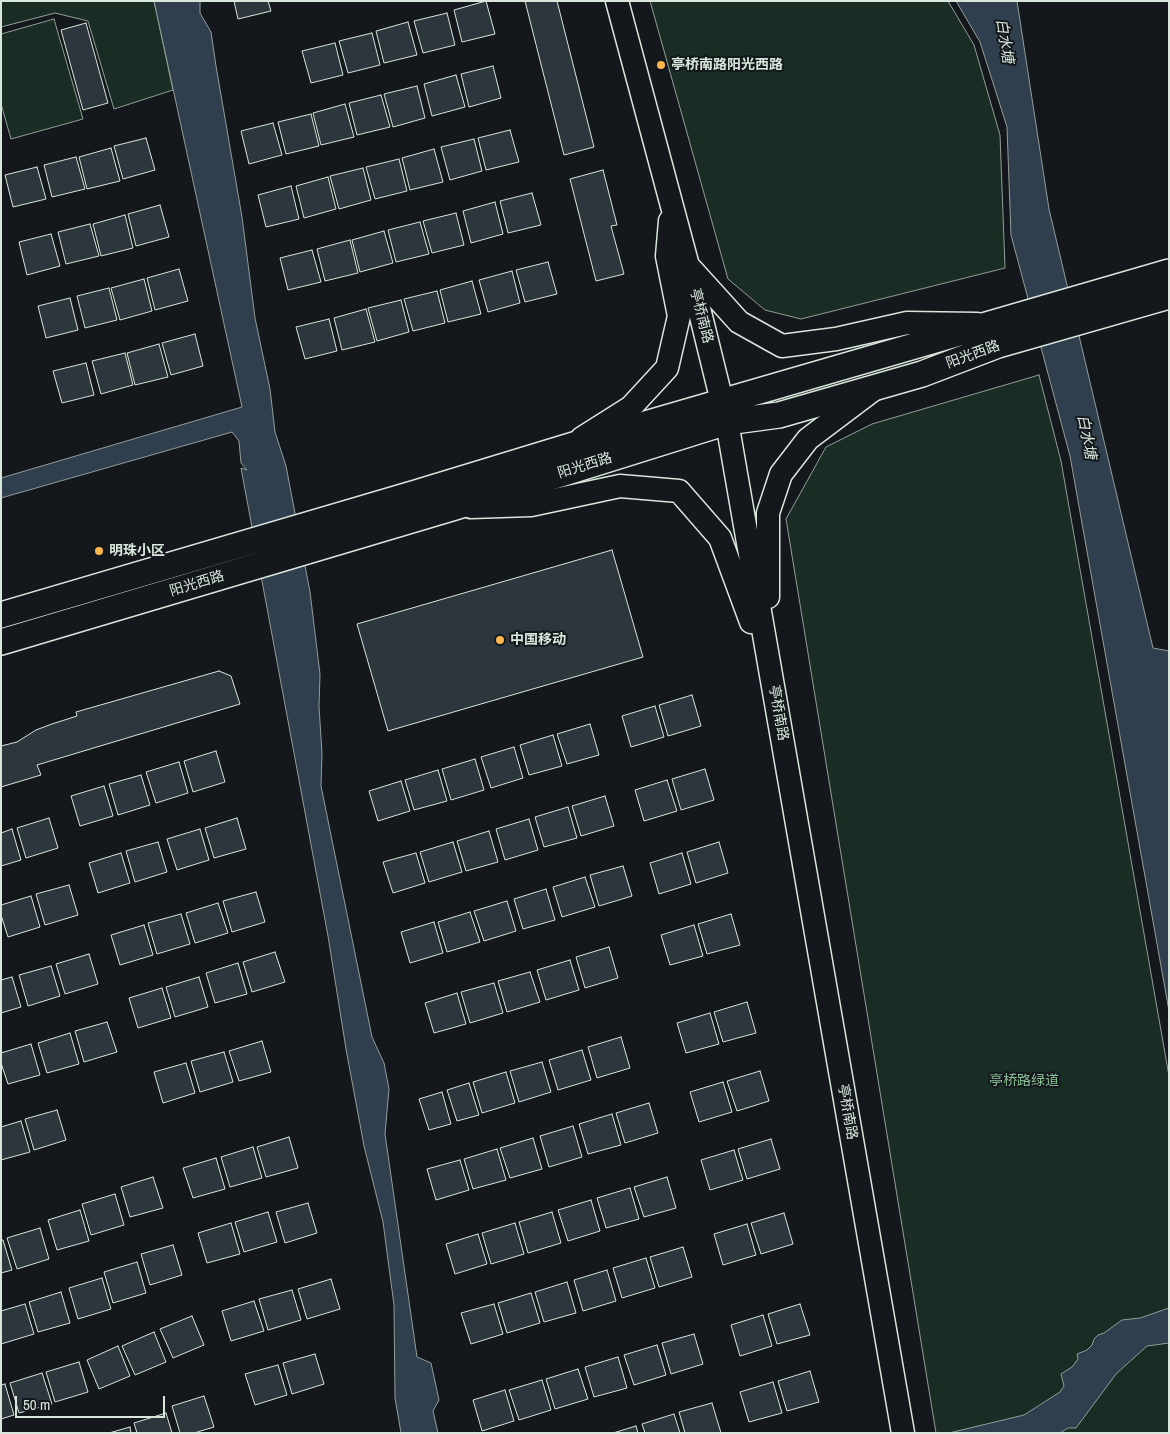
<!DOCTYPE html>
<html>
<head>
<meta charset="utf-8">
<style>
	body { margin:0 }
	#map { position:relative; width:1170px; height:1434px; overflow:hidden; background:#14181c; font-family:"Archivo Narrow",sans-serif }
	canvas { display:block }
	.frame { position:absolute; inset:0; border:2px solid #d8e6dc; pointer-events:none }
	.scale { position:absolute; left:15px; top:1396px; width:150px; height:22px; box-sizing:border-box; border:2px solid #d8e6dc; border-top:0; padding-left:6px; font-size:15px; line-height:18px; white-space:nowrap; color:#d8e6dc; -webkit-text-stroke:4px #14181c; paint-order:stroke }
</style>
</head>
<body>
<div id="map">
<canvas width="1170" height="1434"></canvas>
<div class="frame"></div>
<div class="scale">50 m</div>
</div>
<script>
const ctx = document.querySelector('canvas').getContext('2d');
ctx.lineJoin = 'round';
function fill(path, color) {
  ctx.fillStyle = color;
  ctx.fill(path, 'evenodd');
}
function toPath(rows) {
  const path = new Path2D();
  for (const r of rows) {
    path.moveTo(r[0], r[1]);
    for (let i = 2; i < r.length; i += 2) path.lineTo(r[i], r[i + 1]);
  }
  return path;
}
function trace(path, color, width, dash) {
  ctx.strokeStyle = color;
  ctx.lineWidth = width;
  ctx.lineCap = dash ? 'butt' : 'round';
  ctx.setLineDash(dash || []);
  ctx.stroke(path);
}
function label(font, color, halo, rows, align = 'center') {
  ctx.font = font + ' "Archivo Narrow","Noto Sans SC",sans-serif';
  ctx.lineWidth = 4;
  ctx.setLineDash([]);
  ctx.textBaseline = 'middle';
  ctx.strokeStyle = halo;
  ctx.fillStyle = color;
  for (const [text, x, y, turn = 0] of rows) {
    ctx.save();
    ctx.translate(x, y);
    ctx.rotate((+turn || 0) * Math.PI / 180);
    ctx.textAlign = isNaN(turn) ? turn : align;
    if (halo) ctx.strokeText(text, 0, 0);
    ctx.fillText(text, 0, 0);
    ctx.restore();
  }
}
const green = toPath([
	[1,1,154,1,173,90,114,109,88,21,55,13,1,27,1,1],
	[650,1,948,1,974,45,1000,135,1005,268,801,319,765,310,728,279,650,1],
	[54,19,83,119,11,139,1,104,1,34,54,19],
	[1039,375,1061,461,1169,1076,1169,1433,936,1433,786,519,826,447,872,424,1039,375]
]);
fill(green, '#1a2d24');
trace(green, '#939e99', 1);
const water = toPath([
	[154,1,200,1,200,13,211,32,216,66,242,217,255,318,270,389,275,432,286,466,310,592,320,674,319,707,322,753,321,786,372,1037,384,1063,389,1089,385,1134,417,1357,431,1363,439,1400,433,1411,438,1433,401,1433,395,1398,394,1305,383,1222,364,1146,346,1049,328,936,241,468,247,470,241,463,239,441,232,432,1,498,1,478,242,407,154,1],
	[956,1,1017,1,1049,209,1153,648,1169,651,1169,1011,1070,456,1011,235,1007,127,980,42,956,1],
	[1169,1308,1169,1343,1147,1346,1116,1374,1076,1428,1068,1428,1060,1433,949,1433,1024,1415,1060,1392,1064,1386,1061,1374,1072,1367,1078,1359,1077,1354,1087,1350,1092,1345,1094,1339,1098,1335,1104,1333,1122,1320,1140,1318,1169,1308]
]);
fill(water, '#2f3f4d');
trace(water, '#939e99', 1);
const building = toPath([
	[234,1,268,1,271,11,238,19,234,1],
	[486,1,495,34,462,42,454,10,486,1],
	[525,1,557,1,594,147,564,155,525,1],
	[447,13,455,45,423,53,414,21,447,13],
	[408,22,417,55,384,63,376,31,408,22],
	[86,23,108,103,83,110,61,30,86,23],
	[372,33,380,65,348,73,339,41,372,33],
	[335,43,343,75,311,83,302,51,335,43],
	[493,66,501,98,469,107,461,74,493,66],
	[456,75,465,107,432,116,424,84,456,75],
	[417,86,425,118,393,127,384,94,417,86],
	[381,95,390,127,357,135,349,103,381,95],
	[345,104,354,137,321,145,313,113,345,104],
	[311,114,319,146,286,154,278,122,311,114],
	[273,123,282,155,249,164,241,131,273,123],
	[510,130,519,162,486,170,478,138,510,130],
	[146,138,155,170,123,179,114,146,146,138],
	[474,139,482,171,450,180,441,147,474,139],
	[111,148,120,181,87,189,79,157,111,148],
	[434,149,443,182,410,190,402,158,434,149],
	[76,157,85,189,52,197,44,165,76,157],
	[399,159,407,191,375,199,366,167,399,159],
	[37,167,46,199,13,207,5,175,37,167],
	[363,168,371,200,339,209,330,176,363,168],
	[603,170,617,225,611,226,624,274,596,281,570,179,603,170],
	[328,177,336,209,304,218,296,186,328,177],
	[291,186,299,219,266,227,258,195,291,186],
	[532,193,541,225,508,233,500,201,532,193],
	[495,202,503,234,471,243,463,211,495,202],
	[160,205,169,237,136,246,128,214,160,205],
	[456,213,464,245,432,253,423,221,456,213],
	[125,215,133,248,101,256,93,224,125,215],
	[420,222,429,254,396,262,388,230,420,222],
	[90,224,99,256,66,264,58,232,90,224],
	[384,231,393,263,360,272,352,240,384,231],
	[51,234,60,266,27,275,19,242,51,234],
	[350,240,358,273,325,281,317,249,350,240],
	[312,250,321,282,288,290,280,258,312,250],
	[548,262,557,294,525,302,516,270,548,262],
	[179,269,188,301,155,310,147,278,179,269],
	[512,271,520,303,488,312,479,280,512,271],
	[144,279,152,311,120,320,111,288,144,279],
	[472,281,481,314,448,322,440,290,472,281],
	[109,288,117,320,85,328,77,296,109,288],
	[437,291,445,323,413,331,404,299,437,291],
	[70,298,78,330,46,338,38,306,70,298],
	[401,300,409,332,377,341,368,308,401,300],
	[366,309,375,342,342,350,334,318,366,309],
	[329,319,337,351,305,359,296,327,329,319],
	[195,334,203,366,171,375,162,343,195,334],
	[159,344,168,377,135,385,127,353,159,344],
	[125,353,133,385,101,394,92,361,125,353],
	[86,363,94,395,62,403,53,371,86,363],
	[612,550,643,657,388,731,357,624,612,550],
	[219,671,231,676,240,704,37,765,41,775,1,787,1,746,17,742,36,730,52,724,77,716,76,712,219,671],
	[692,695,701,726,668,736,659,705,692,695],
	[655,706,664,737,631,747,622,716,655,706],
	[590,724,599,755,567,764,557,734,590,724],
	[553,735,562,766,529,775,520,745,553,735],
	[514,747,523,778,491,788,481,757,514,747],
	[216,751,225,782,193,792,184,761,216,751],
	[475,759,484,790,451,800,442,769,475,759],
	[179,762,188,793,156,803,146,772,179,762],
	[705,769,714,800,681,810,672,779,705,769],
	[438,770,447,801,414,810,405,780,438,770],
	[141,775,150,805,118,815,109,784,141,775],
	[667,780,677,811,644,821,635,790,667,780],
	[401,781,410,811,378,821,369,791,401,781],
	[104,786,113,816,80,826,71,796,104,786],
	[605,796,614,826,581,836,572,806,605,796],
	[568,807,577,838,544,847,535,817,568,807],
	[49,818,58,848,26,858,17,828,49,818],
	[237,818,246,849,214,858,205,828,237,818],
	[529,819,538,850,505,860,496,829,529,819],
	[12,829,21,860,1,866,1,833,12,829],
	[200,829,209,860,177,870,167,839,200,829],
	[489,831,498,862,466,871,457,841,489,831],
	[158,842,167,872,135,882,126,851,158,842],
	[453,842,462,872,429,882,420,852,453,842],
	[719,842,728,873,696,883,687,852,719,842],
	[121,853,130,883,98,893,89,863,121,853],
	[416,853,425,883,393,893,383,862,416,853],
	[682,853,691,884,659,894,650,863,682,853],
	[623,866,632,896,599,906,590,875,623,866],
	[585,877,595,907,562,917,553,887,585,877],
	[69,885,78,915,45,925,36,894,69,885],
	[546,889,555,920,523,929,514,899,546,889],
	[256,892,265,922,232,932,223,901,256,892],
	[31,896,40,927,8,937,1,915,1,905,31,896],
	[507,901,516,931,484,941,474,911,507,901],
	[218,903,228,933,195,943,186,913,218,903],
	[470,912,480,942,447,952,438,922,470,912],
	[181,914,190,944,157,954,148,923,181,914],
	[731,914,740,945,707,954,698,924,731,914],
	[434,922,443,953,410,963,401,932,434,922],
	[144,925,153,955,120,965,111,935,144,925],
	[694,925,703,956,670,965,661,935,694,925],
	[609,947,618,978,585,988,576,957,609,947],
	[275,952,285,982,252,992,243,962,275,952],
	[89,954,98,984,65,994,56,964,89,954],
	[570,960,579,990,546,1000,537,970,570,960],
	[238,963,247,994,215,1003,206,973,238,963],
	[51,966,60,996,28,1006,19,975,51,966],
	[530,972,540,1002,507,1012,498,981,530,972],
	[12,977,21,1007,1,1013,1,980,12,977],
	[199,977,208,1007,175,1017,166,987,199,977],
	[494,983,503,1013,470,1023,461,992,494,983],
	[162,988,171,1018,138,1028,129,998,162,988],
	[457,993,466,1024,434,1033,425,1003,457,993],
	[747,1002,756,1033,723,1042,714,1012,747,1002],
	[710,1013,719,1044,686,1053,677,1023,710,1013],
	[107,1022,117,1052,84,1062,75,1031,107,1022],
	[70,1033,79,1064,47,1073,38,1043,70,1033],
	[621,1037,630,1068,597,1078,588,1047,621,1037],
	[262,1041,271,1072,239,1081,229,1051,262,1041],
	[31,1044,40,1075,8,1084,1,1063,1,1053,31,1044],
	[582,1050,591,1080,558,1090,549,1060,582,1050],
	[224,1052,233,1082,200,1092,191,1061,224,1052],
	[542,1062,551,1092,519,1102,510,1071,542,1062],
	[186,1063,195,1093,163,1103,154,1072,186,1063],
	[760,1071,769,1101,737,1111,727,1081,760,1071],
	[506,1072,515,1103,482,1113,473,1082,506,1072],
	[723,1082,732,1112,699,1122,690,1092,723,1082],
	[469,1083,479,1115,457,1121,447,1090,469,1083],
	[442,1092,451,1124,429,1130,419,1099,442,1092],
	[649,1103,658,1133,625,1143,616,1113,649,1103],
	[57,1110,66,1140,34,1150,25,1119,57,1110],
	[612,1114,621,1145,588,1154,579,1124,612,1114],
	[21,1121,30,1152,1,1160,1,1127,21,1121],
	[573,1126,582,1157,549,1167,540,1136,573,1126],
	[289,1137,298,1168,266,1177,257,1147,289,1137],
	[533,1138,542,1169,510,1178,500,1148,533,1138],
	[771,1139,780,1169,747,1179,738,1149,771,1139],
	[253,1147,262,1178,230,1187,221,1157,253,1147],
	[497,1149,506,1180,473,1189,464,1159,497,1149],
	[734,1150,743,1180,710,1190,701,1160,734,1150],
	[216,1158,225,1189,193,1198,183,1168,216,1158],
	[460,1160,469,1190,436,1200,427,1169,460,1160],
	[153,1177,163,1208,130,1217,121,1187,153,1177],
	[667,1177,676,1208,644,1217,634,1187,667,1177],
	[630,1188,639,1219,606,1228,597,1198,630,1188],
	[115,1194,124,1225,91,1235,82,1204,115,1194],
	[591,1200,600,1231,568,1241,558,1210,591,1200],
	[308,1203,317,1233,285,1243,276,1212,308,1203],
	[80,1210,89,1241,57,1250,48,1220,80,1210],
	[268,1212,277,1242,244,1252,235,1222,268,1212],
	[552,1212,561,1243,528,1253,519,1222,552,1212],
	[784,1213,793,1244,761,1254,751,1223,784,1213],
	[231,1223,240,1254,207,1263,198,1233,231,1223],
	[515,1223,524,1254,491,1264,482,1233,515,1223],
	[747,1224,756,1255,723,1265,714,1234,747,1224],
	[40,1228,49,1259,17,1269,7,1238,40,1228],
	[478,1234,487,1264,455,1274,446,1244,478,1234],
	[1,1240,3,1240,12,1270,1,1273,1,1240],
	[173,1245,182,1275,150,1285,141,1254,173,1245],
	[683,1247,692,1277,659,1287,650,1257,683,1247],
	[646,1258,655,1288,622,1298,613,1268,646,1258],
	[137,1262,146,1293,113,1303,104,1272,137,1262],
	[607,1270,616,1301,583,1311,574,1280,607,1270],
	[102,1278,111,1309,78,1319,69,1288,102,1278],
	[331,1279,340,1309,307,1319,298,1289,331,1279],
	[567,1282,576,1313,544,1322,535,1292,567,1282],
	[292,1290,301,1320,268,1330,259,1299,292,1290],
	[61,1292,70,1323,38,1332,29,1302,61,1292],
	[531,1293,540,1323,507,1333,498,1303,531,1293],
	[254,1301,264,1331,231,1341,222,1311,254,1301],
	[25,1304,34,1334,1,1344,1,1311,25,1304],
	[494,1304,503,1334,471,1344,461,1313,494,1304],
	[800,1304,810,1335,777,1344,768,1314,800,1304],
	[763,1315,772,1346,740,1356,731,1325,763,1315],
	[192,1316,204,1345,173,1358,160,1329,192,1316],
	[154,1332,166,1362,135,1375,122,1346,154,1332],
	[694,1334,703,1364,671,1374,662,1343,694,1334],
	[657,1345,666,1375,634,1385,624,1355,657,1345],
	[118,1346,130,1376,99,1389,87,1360,118,1346],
	[315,1354,324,1384,292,1394,283,1363,315,1354],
	[618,1357,627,1388,594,1397,585,1367,618,1357],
	[79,1362,88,1392,55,1402,46,1372,79,1362],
	[278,1365,287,1395,255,1405,245,1374,278,1365],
	[578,1369,588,1399,555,1409,546,1379,578,1369],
	[810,1371,819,1402,787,1411,778,1381,810,1371],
	[42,1373,52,1404,19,1413,10,1383,42,1373],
	[542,1380,551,1410,519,1420,509,1390,542,1380],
	[773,1382,782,1413,749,1422,740,1392,773,1382],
	[5,1384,14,1415,1,1419,1,1385,5,1384],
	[505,1390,514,1421,482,1431,473,1400,505,1390],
	[204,1396,214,1427,194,1433,180,1433,172,1406,204,1396],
	[712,1403,721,1433,685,1433,679,1412,712,1403],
	[166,1413,172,1433,137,1433,134,1423,166,1413],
	[674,1414,680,1433,645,1433,642,1424,674,1414],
	[636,1426,638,1433,613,1433,636,1426],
	[130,1427,131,1433,109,1433,130,1427]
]);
fill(building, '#2c363c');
trace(building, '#d8e6dc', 1);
const tertiary = toPath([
	[617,1,695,292,727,422,903,1433],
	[691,269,739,322,782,346,836,339,907,323,977,324],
	[582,438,631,407,667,368,679,316,667,256,670,221],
	[471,507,531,505,620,486,679,491,720,538,751,622],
	[768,597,768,513,781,474,808,439,873,390]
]);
const secondary = toPath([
	[1,615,416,493,587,441,1169,272],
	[1,642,455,507,727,422,779,415,922,374,998,345,1169,296]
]);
trace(tertiary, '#d8e6dc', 25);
trace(secondary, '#d8e6dc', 28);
trace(tertiary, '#14181c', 22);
trace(secondary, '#14181c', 25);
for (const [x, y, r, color] of [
	[661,65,5,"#ffb74d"],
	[99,551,5,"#ffb74d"],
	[500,640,5,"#ffb74d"]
]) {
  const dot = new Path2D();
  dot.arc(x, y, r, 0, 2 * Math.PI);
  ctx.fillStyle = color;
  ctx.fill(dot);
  trace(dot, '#14181c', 2);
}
label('bold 14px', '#d8e6dc', '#14181c', [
	["亭桥南路阳光西路",671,65],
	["明珠小区",109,551],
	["中国移动",510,640]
], 'left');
label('14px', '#d8e6dc', '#14181c', [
	["亭桥南路",701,316,76],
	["阳光西路",973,355,-20],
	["阳光西路",585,466,-17],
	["阳光西路",197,584,-17],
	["亭桥南路",778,713,80],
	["亭桥南路",847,1112,80]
]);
label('14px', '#8ac095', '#14181c', [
	["亭桥路绿道",1024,1081]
]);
label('italic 15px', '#d8e6dc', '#14181c', [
	["白水塘",1004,41,81],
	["白水塘",1086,437,79]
]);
</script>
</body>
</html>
